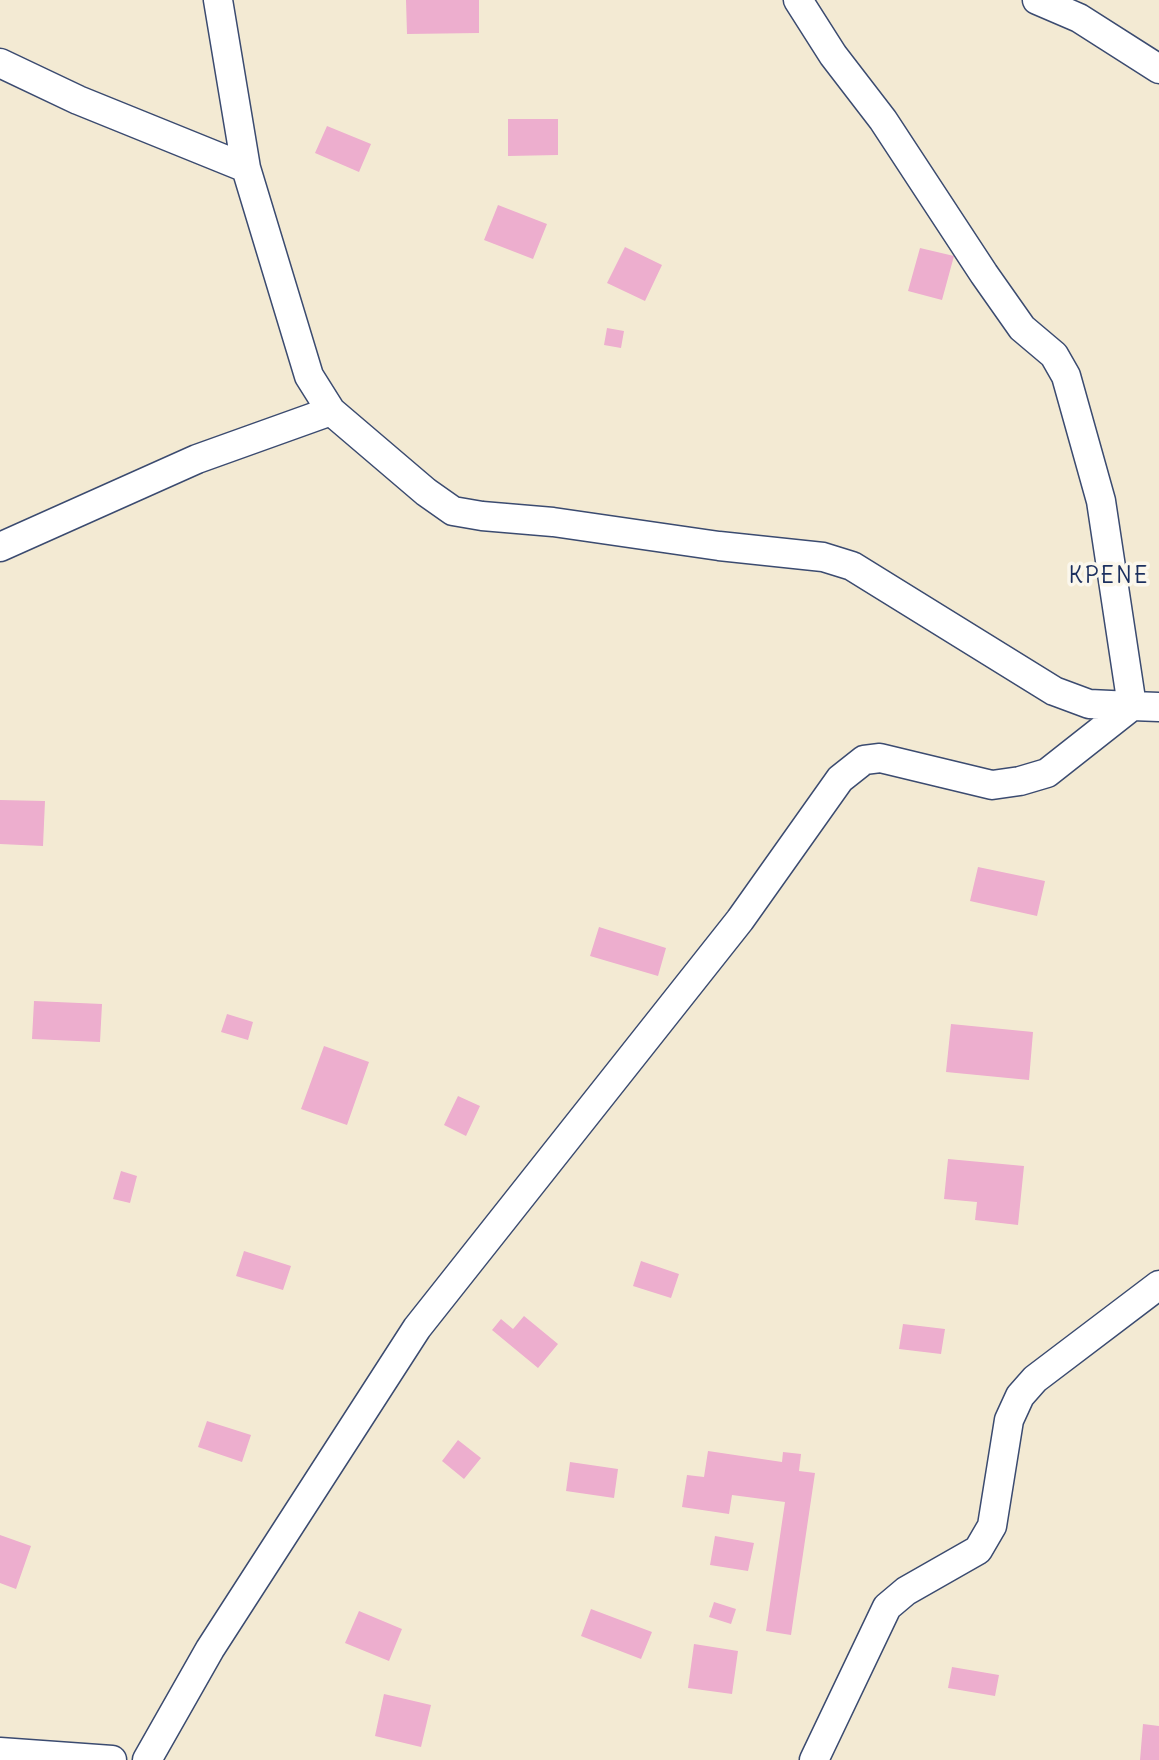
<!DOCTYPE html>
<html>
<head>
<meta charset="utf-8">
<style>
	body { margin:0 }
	canvas { display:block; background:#f3ead3 }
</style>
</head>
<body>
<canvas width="1159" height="1760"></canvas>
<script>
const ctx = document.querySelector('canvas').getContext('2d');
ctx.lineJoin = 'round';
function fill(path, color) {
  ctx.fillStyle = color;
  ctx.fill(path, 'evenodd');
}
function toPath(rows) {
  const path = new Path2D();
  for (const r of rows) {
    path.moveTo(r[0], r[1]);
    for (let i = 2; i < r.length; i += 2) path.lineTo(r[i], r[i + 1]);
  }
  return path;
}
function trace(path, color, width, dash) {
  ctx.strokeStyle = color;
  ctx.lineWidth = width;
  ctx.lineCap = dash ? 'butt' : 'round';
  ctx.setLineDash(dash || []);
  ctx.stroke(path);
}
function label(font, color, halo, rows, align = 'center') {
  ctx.font = font + ' Delius,sans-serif';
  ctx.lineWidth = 7;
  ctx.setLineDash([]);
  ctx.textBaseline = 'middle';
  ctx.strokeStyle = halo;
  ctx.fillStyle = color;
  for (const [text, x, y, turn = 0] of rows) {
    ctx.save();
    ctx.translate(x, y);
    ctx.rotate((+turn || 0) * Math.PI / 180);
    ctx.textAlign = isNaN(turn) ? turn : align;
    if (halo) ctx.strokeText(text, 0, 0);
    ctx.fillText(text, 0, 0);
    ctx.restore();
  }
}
fill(toPath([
	[406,0,479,0,479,33,407,34],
	[508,119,558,119,558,155,508,156],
	[327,126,371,144,359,172,315,153],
	[498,205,547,224,533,259,484,240],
	[625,247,662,265,645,301,607,283],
	[920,248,954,256,942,300,908,291],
	[607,328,624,331,621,348,604,345],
	[0,800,45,801,43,846,0,844],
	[978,867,1045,881,1037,916,970,901],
	[599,927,666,948,658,976,590,956],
	[34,1001,102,1004,100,1042,32,1039],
	[227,1014,253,1022,248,1040,221,1032],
	[951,1024,1033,1032,1029,1080,946,1072],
	[324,1046,369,1062,347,1125,301,1109],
	[458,1096,480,1106,466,1136,444,1125],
	[948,1159,1024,1166,1018,1225,975,1220,977,1202,944,1199],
	[121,1171,137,1176,130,1203,113,1199],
	[244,1251,291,1266,283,1290,236,1276],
	[641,1261,679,1274,671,1298,633,1286],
	[524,1316,558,1344,538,1368,492,1330,501,1319,513,1329],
	[903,1324,945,1329,941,1354,899,1349],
	[207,1421,251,1435,242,1462,198,1447],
	[458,1440,481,1458,464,1479,442,1461],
	[708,1451,782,1462,783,1452,801,1454,799,1471,815,1473,791,1635,766,1631,785,1502,732,1495,729,1514,682,1507,687,1475,704,1477],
	[570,1462,618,1469,614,1498,566,1491],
	[0,1535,31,1546,16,1589,0,1583],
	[715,1536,754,1543,748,1571,710,1565],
	[714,1602,736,1609,731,1624,709,1617],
	[591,1609,652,1632,641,1659,581,1636],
	[359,1611,402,1629,389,1661,345,1643],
	[694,1644,738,1651,732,1694,688,1688],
	[952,1667,999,1675,995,1696,948,1688],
	[384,1694,431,1705,421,1747,375,1736],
	[1143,1724,1159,1726,1159,1760,1140,1760]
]), '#edaece');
const minor = toPath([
	[218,0,246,168,309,376,331,411,426,492,453,511,482,516,553,522,719,546,823,557,852,566,1054,691,1089,704,1132,706],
	[798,0,833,55,883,120,984,274,1022,328,1054,355,1066,376,1101,501,1132,706,1159,707],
	[1037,0,1079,18,1159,69],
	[0,63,78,100,246,168],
	[0,547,197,459,331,411],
	[0,1752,112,1760],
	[147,1760,210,1649,417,1328,740,920,840,779,864,760,880,758,992,785,1020,781,1047,773,1132,706],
	[814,1760,887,1607,906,1591,978,1550,992,1526,1009,1420,1020,1396,1035,1379,1159,1285]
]);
trace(minor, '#3b4b70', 31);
trace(minor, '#fff', 28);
ctx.letterSpacing = '2px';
label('23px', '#1b2f5e', '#fbf7ec', [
	["KPENE",1109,576]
]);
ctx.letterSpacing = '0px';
</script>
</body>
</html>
